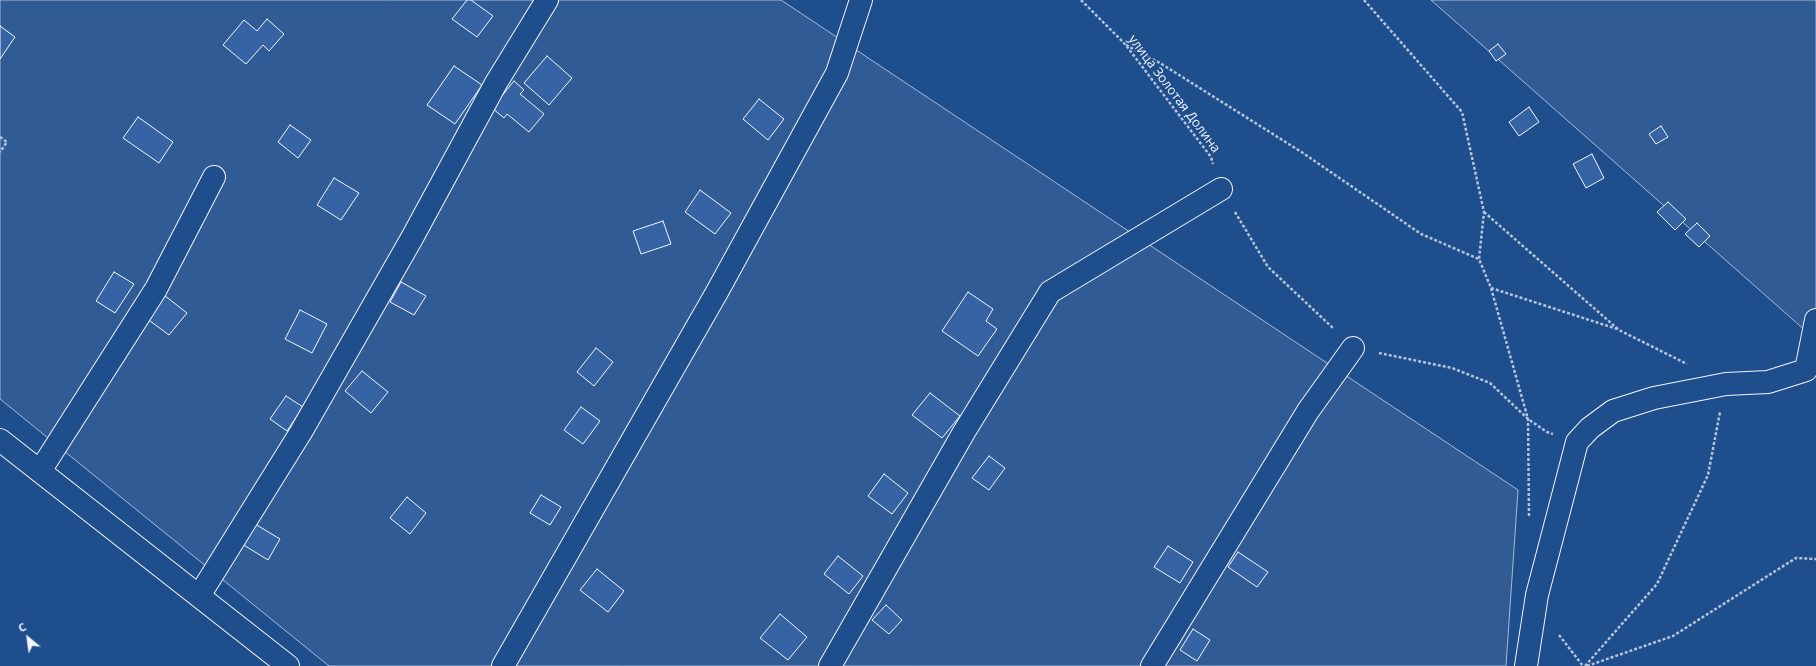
<!DOCTYPE html>
<html>
<head>
<meta charset="utf-8">
<style>
	body { margin:0 }
	#map { position:relative; width:1816px; height:666px; overflow:hidden; background:#1f4e8c; font-family:"Open Sans",sans-serif }
	canvas { display:block }
	.north { position:absolute; left:8px; top:618px; width:40px; height:40px; -webkit-text-stroke:3px #1f4e8c; paint-order:stroke; rotate:331deg; font-size:11px; font-weight:700; line-height:16px; text-align:center; color:#f2f6ff }
	.north::after { content:''; display:block; margin:auto; width:14px; height:18px; background:#f2f6ff; clip-path:polygon(50% 0,100% 100%,50% 72%,0 100%) }
</style>
</head>
<body>
<div id="map">
<canvas width="1816" height="666"></canvas>
<div class="north">С</div>
</div>
<script>
const ctx = document.querySelector('canvas').getContext('2d');
ctx.lineJoin = 'round';
function fill(path, color) {
  ctx.fillStyle = color;
  ctx.fill(path, 'evenodd');
}
function toPath(rows) {
  const path = new Path2D();
  for (const r of rows) {
    path.moveTo(r[0], r[1]);
    for (let i = 2; i < r.length; i += 2) path.lineTo(r[i], r[i + 1]);
  }
  return path;
}
function trace(path, color, width, dash) {
  ctx.strokeStyle = color;
  ctx.lineWidth = width;
  ctx.lineCap = dash ? 'butt' : 'round';
  ctx.setLineDash(dash || []);
  ctx.stroke(path);
}
function label(font, color, halo, rows, align = 'center') {
  ctx.font = font + ' "Open Sans",sans-serif';
  ctx.lineWidth = 3;
  ctx.setLineDash([]);
  ctx.textBaseline = 'middle';
  ctx.strokeStyle = halo;
  ctx.fillStyle = color;
  for (const [text, x, y, turn = 0] of rows) {
    ctx.save();
    ctx.translate(x, y);
    ctx.rotate((+turn || 0) * Math.PI / 180);
    ctx.textAlign = isNaN(turn) ? turn : align;
    if (halo) ctx.strokeText(text, 0, 0);
    ctx.fillText(text, 0, 0);
    ctx.restore();
  }
}
const built = toPath([
	[0,0,781,0,1518,490,1506,666,329,666,0,399,0,0],
	[1431,0,1816,0,1816,340,1431,0]
]);
fill(built, '#305b95');
trace(built, '#a8bbd7', 1);
const building = toPath([
	[467,0,471,0,493,16,477,37,452,19,467,0],
	[267,19,284,34,269,51,263,45,246,64,223,45,244,20,257,31,267,19],
	[0,26,15,37,0,59,0,26],
	[1498,44,1506,54,1496,61,1489,51,1498,44],
	[547,56,572,78,549,105,524,83,547,56],
	[454,66,482,85,455,124,427,105,454,66],
	[514,81,524,90,520,94,544,114,529,132,507,114,504,118,492,108,514,81],
	[759,99,784,119,768,140,743,119,759,99],
	[1529,107,1539,122,1519,136,1509,122,1529,107],
	[138,117,173,142,159,163,123,138,138,117],
	[290,125,311,140,298,158,278,142,290,125],
	[1661,126,1668,137,1656,144,1649,134,1661,126],
	[1592,154,1604,178,1586,188,1573,164,1592,154],
	[334,178,359,193,341,220,317,205,334,178],
	[700,190,731,213,715,234,685,212,700,190],
	[1668,202,1686,219,1675,230,1657,212,1668,202],
	[663,221,671,244,641,254,633,231,663,221],
	[1697,223,1710,236,1699,247,1685,234,1697,223],
	[114,272,134,284,115,313,96,301,114,272],
	[401,282,426,296,414,315,390,302,401,282],
	[968,292,993,309,986,321,997,329,978,356,942,331,968,292],
	[164,295,187,313,169,335,146,318,164,295],
	[300,310,327,324,312,353,285,339,300,310],
	[596,348,613,362,594,386,577,372,596,348],
	[362,371,388,392,371,413,345,391,362,371],
	[930,393,960,416,942,438,912,415,930,393],
	[286,396,303,407,287,431,270,419,286,396],
	[581,407,600,421,583,444,564,430,581,407],
	[989,456,1005,468,989,490,972,478,989,456],
	[884,474,908,493,892,514,868,496,884,474],
	[541,495,561,507,550,525,530,513,541,495],
	[407,497,426,513,410,534,390,518,407,497],
	[255,524,280,539,268,560,242,544,255,524],
	[1168,546,1193,562,1180,583,1154,567,1168,546],
	[1238,552,1268,572,1257,587,1228,567,1238,552],
	[838,556,863,576,849,594,824,574,838,556],
	[597,569,624,591,608,612,580,590,597,569],
	[886,605,902,620,889,634,872,620,886,605],
	[780,614,807,637,788,660,760,638,780,614],
	[1193,629,1210,640,1197,661,1180,650,1193,629]
]);
fill(building, '#3563a3');
trace(building, '#f2f6ff', 1);
const minor = toPath([
	[0,440,288,666],
	[40,471,156,289,214,177],
	[199,596,301,432,412,238,496,83,547,0],
	[503,666,717,292,837,73,861,0],
	[830,666,964,432,1050,292,1221,189],
	[1152,666,1308,411,1353,348],
	[1526,666,1537,595,1577,442,1590,428,1613,411,1654,398,1726,384,1768,382,1806,370,1816,320]
]);
trace(minor, '#f2f6ff', 24);
trace(toPath([
	[1081,0,1125,44,1211,157,1213,164],
	[1364,0,1462,112,1484,212,1479,259,1491,288,1528,419,1529,516],
	[1126,45,1160,63,1303,153,1421,234,1479,259],
	[0,137,7,142,0,152],
	[1235,212,1268,267,1334,329],
	[1484,212,1619,330,1687,364],
	[1491,288,1617,329],
	[1379,353,1452,368,1490,383,1528,419,1547,432,1553,434],
	[1559,635,1583,666],
	[1585,666,1657,584,1708,475,1720,412],
	[1587,666,1673,636,1796,558,1816,559]
]), '#b3c4dc', 2.5, [3, 2]);
trace(minor, '#1f4e8c', 22);
label('13px', '#f2f6ff', '#1f4e8c', [
	["улица Золотая Долина",1174,94,53]
]);
</script>
</body>
</html>
